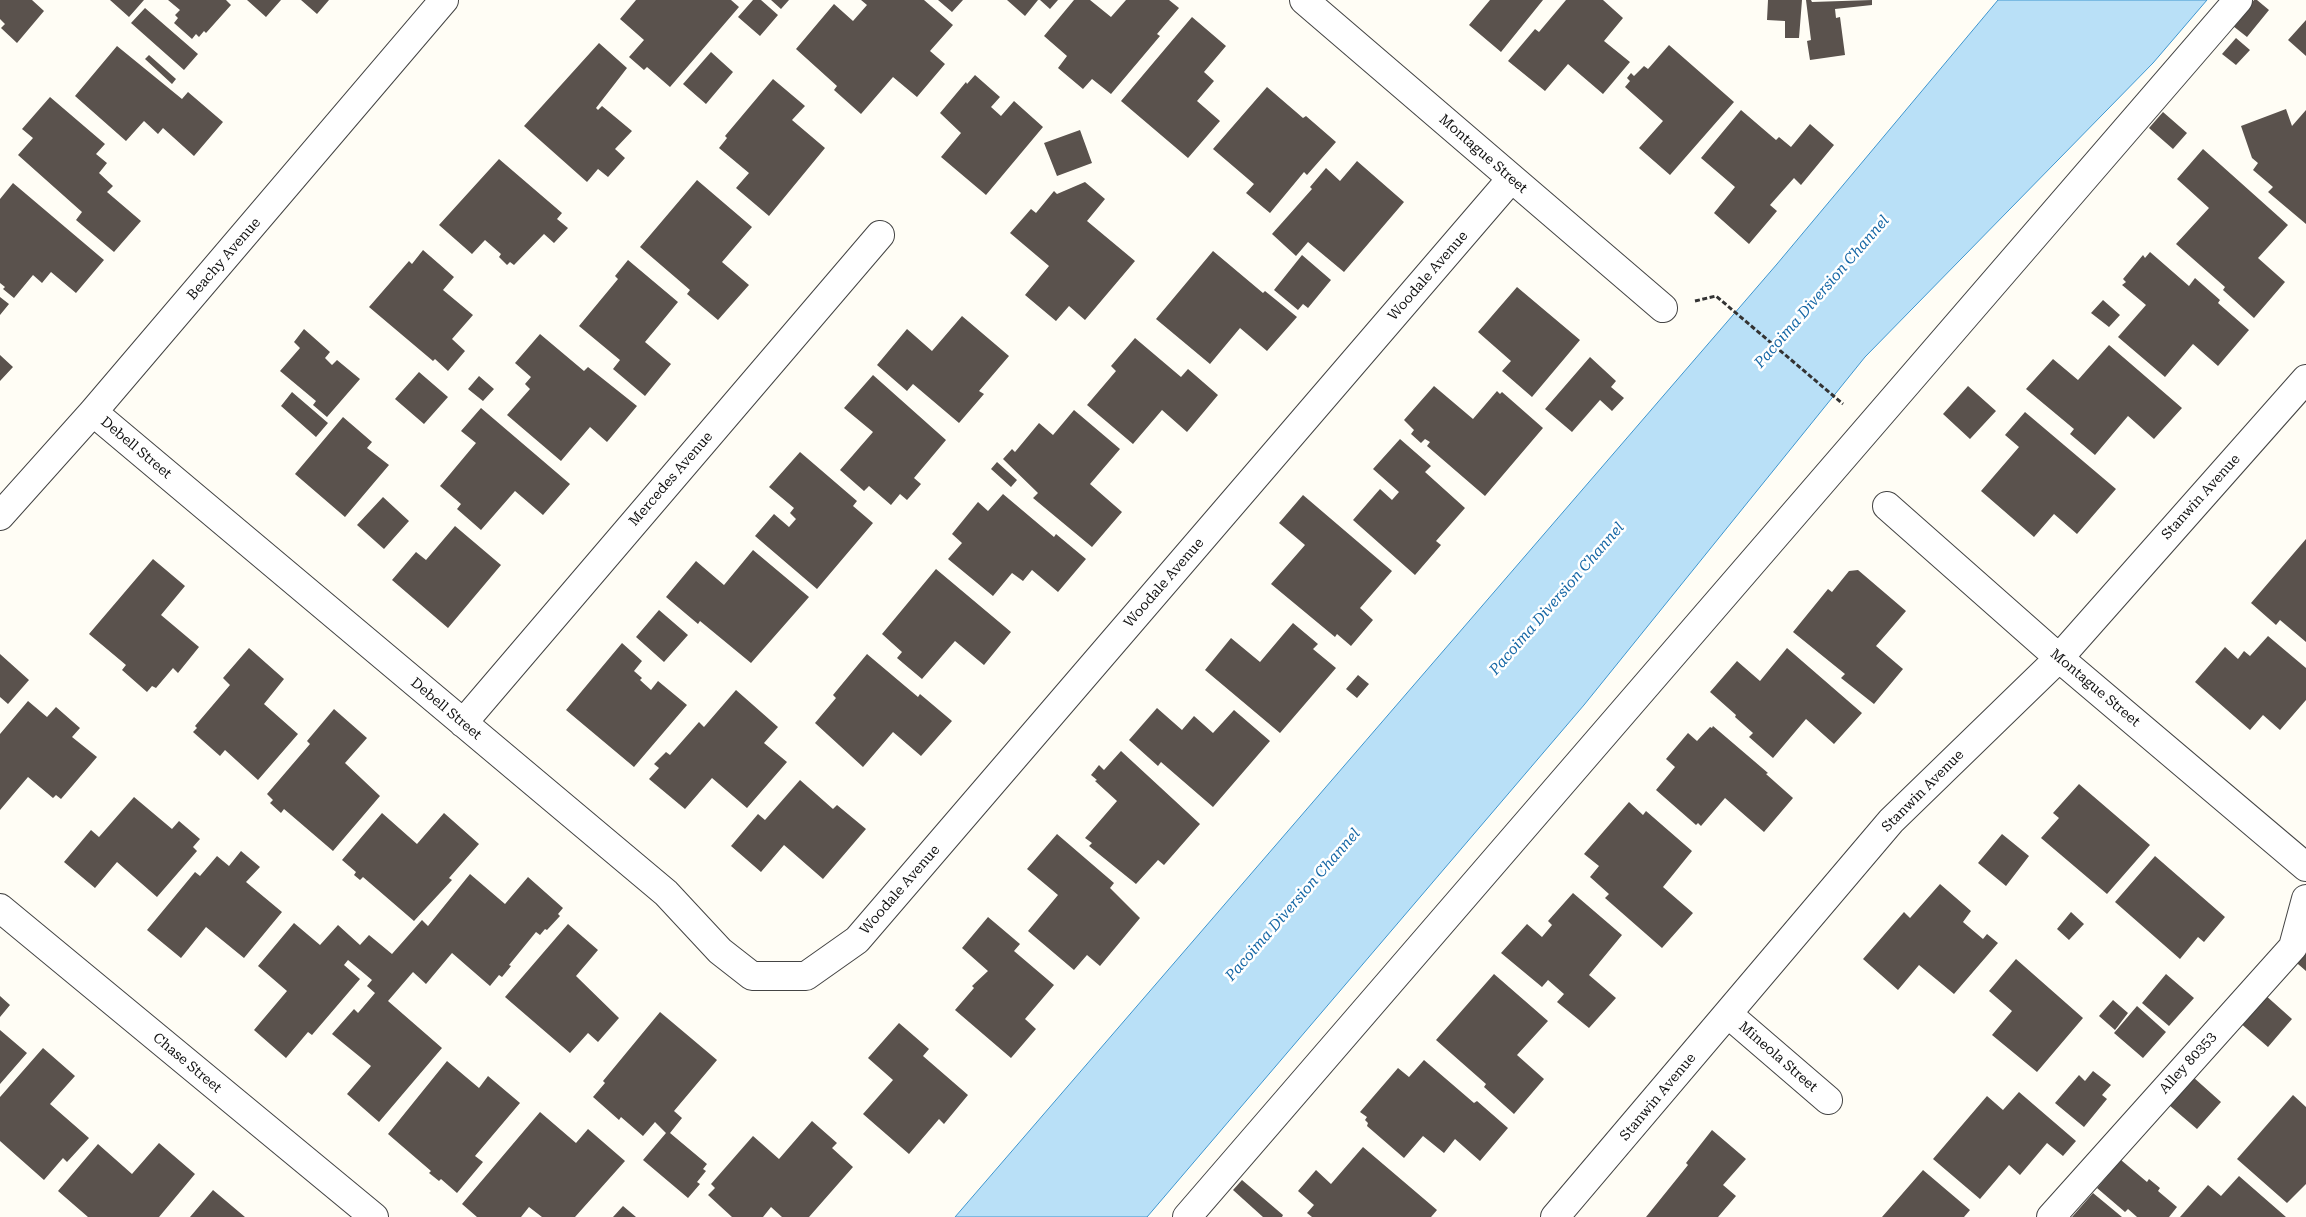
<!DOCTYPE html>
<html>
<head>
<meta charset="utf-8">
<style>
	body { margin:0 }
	canvas { display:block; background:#fffdf5 }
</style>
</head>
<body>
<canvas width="2306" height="1217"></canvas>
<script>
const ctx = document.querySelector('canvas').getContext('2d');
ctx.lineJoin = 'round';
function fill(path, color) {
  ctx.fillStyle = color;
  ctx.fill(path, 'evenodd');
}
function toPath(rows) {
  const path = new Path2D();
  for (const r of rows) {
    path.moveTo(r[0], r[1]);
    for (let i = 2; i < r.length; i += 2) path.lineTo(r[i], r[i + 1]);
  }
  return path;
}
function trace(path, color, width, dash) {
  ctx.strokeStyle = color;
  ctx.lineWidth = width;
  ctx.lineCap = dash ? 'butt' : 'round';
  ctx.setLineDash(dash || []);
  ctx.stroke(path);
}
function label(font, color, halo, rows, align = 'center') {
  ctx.font = font + ' "Roboto Serif",serif';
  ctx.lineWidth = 5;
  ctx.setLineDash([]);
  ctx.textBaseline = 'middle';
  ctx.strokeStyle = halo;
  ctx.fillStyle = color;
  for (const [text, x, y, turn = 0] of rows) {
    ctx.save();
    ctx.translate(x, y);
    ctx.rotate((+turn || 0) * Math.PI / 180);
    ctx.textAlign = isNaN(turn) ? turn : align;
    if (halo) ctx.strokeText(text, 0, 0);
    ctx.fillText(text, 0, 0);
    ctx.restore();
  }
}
const water = toPath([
	[1998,0,2207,0,2153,63,1865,357,1584,705,1147,1217,955,1217,1777,264,1998,0]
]);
fill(water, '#b9e0f7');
trace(water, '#3f96cf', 1);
fill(toPath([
	[0,0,32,0,44,11,17,43,1,28,5,24,0,19],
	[110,0,144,0,129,17],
	[168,0,226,0,231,5,206,33,204,31,199,37,196,34,192,39,174,23,178,18,175,15,180,10],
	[247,0,281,0,266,17],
	[301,0,329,0,317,14],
	[636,0,731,0,739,7,670,87,647,67,644,70,629,57,644,40,620,19],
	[753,0,761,0,778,15,760,36,738,17],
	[771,0,789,0,781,9],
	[861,0,924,0,953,25,930,51,945,64,917,97,893,77,861,114,834,90,837,86,796,49,834,4,853,21,867,5],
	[938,0,963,0,952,12],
	[1007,0,1038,0,1025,16],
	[1040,0,1058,0,1050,9],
	[1074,0,1090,0,1111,17,1126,0,1169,0,1179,8,1157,34,1160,36,1111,94,1092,79,1083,89,1058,68,1067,56,1044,36],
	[1490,0,1543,0,1501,52,1469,25],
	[1566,0,1603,0,1623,18,1604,41,1630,62,1603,94,1568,64,1545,91,1508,61,1535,29,1539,32],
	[1768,0,1802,0,1799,38,1785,38,1785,21,1767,20],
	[1806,0,1811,0,1812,2,1872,0,1872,5,1835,9,1836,18,1840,17,1845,55,1810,60,1807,41,1811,40],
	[2254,0,2257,0,2269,10,2247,37,2233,26],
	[145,8,198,54,184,70,131,23],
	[1192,17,1226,46,1204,72,1214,81,1197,101,1220,121,1188,158,1121,101],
	[2306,20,2306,56,2288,40],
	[2236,38,2250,50,2236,65,2222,54],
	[599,43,627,68,596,108,598,110,602,106,632,131,615,149,625,158,608,177,598,169,587,182,524,126],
	[1669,45,1734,102,1670,175,1639,148,1663,121,1625,87,1630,81,1627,78,1631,73,1634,76,1644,66,1648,69],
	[117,46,182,99,188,92,223,122,194,156,163,128,158,134,144,121,126,141,75,96],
	[711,52,733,72,706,104,683,84],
	[149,55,176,79,172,84,145,59],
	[975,75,1000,97,991,107,1001,116,1014,101,1043,127,986,195,941,157,961,133,940,113,966,82,967,84],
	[773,79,805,106,792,120,825,148,769,216,736,188,749,173,719,148,727,138,725,136],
	[1267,87,1303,118,1306,116,1336,142,1307,175,1304,172,1270,213,1246,193,1254,184,1213,149],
	[50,97,105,144,96,154,107,163,99,173,113,186,107,192,141,221,114,252,76,220,82,212,18,155,33,138,22,129],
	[2286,109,2292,126,2306,110,2306,224,2268,192,2273,187,2253,170,2258,163,2252,158,2241,126],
	[1741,110,1776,140,1779,137,1791,147,1810,124,1834,145,1801,185,1794,178,1770,205,1777,211,1749,244,1714,213,1735,187,1701,158],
	[2163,112,2187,133,2173,149,2149,128],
	[1080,130,1092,163,1057,176,1044,143],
	[2203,149,2288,225,2258,258,2285,282,2254,318,2223,290,2225,287,2176,244,2209,208,2177,179],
	[499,159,562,213,557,219,568,228,554,243,544,234,514,265,510,262,507,265,499,257,501,254,485,240,472,254,439,225],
	[1357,161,1404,202,1344,272,1308,242,1296,256,1272,234,1312,189,1310,187,1326,168,1340,181],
	[697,180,752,227,722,262,749,285,718,320,687,294,690,290,640,247],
	[1085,182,1105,199,1087,221,1135,261,1085,320,1069,306,1056,321,1025,295,1049,266,1010,233,1031,209,1036,213,1054,191,1057,194],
	[13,183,104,260,76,293,51,272,42,283,33,275,14,298,3,289,5,287,0,283,0,199],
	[423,250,454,277,443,290,473,315,452,339,465,351,448,371,435,359,433,361,369,307,409,261,412,264],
	[1213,251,1263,293,1265,291,1297,317,1267,351,1240,328,1210,364,1156,319],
	[2150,252,2189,286,2195,278,2220,300,2218,303,2249,330,2218,366,2193,344,2165,377,2118,337,2146,305,2122,285,2126,282,2123,279,2143,255,2145,258],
	[1302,255,1331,280,1308,308,1303,304,1298,310,1274,290],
	[628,260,678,302,645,342,671,364,645,396,613,369,620,360,579,326,618,279,615,276],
	[1517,287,1580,340,1532,397,1502,371,1511,361,1478,332],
	[0,297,9,304,0,315],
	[2103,300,2120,315,2109,327,2091,313],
	[962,316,1009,356,979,391,984,394,959,423,913,384,907,391,877,365,907,329,932,351],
	[304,329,330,352,325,358,332,365,337,360,360,379,327,417,313,405,316,401,280,371,300,348,294,342],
	[540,334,584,371,588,367,637,406,607,442,590,427,561,461,507,415,530,389,525,384,531,377,515,363],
	[1135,338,1181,377,1188,369,1218,395,1187,432,1162,410,1133,444,1087,405,1116,371,1111,366],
	[2109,345,2182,408,2154,439,2128,416,2095,455,2070,434,2074,429,2026,389,2053,359,2078,380],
	[0,355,13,367,0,381],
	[1590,357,1616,381,1611,387,1624,398,1612,411,1600,400,1572,432,1545,409],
	[419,372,448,397,424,424,395,399],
	[873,375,946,440,914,478,921,484,907,500,900,494,891,505,869,486,864,491,840,470,873,432,844,408],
	[479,376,494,389,483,401,468,389],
	[1434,386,1473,419,1497,391,1500,394,1502,392,1543,428,1485,496,1427,446,1430,442,1425,439,1421,443,1411,434,1414,430,1404,420],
	[1968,386,1996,411,1970,439,1943,414],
	[292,392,328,423,316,437,281,406],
	[481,408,570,484,543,515,515,491,481,530,457,509,461,504,440,486,476,443,461,431],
	[1074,410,1120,449,1090,484,1122,512,1092,547,1033,498,1038,493,1003,459,1012,449,1015,452,1039,423,1053,435],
	[2025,412,2116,489,2077,534,2054,514,2034,537,1981,491,2019,447,2005,435],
	[343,417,372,442,367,448,389,465,345,517,295,474],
	[1400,439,1431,466,1425,472,1465,508,1436,541,1441,545,1415,575,1353,520,1380,489,1392,500,1399,492,1373,469],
	[800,452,857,501,853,506,873,523,817,589,755,536,774,514,789,527,796,519,790,513,794,508,769,487],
	[997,462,1017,480,1011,487,991,469],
	[1003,494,1054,537,1056,534,1086,559,1058,592,1032,570,1023,581,1012,573,993,596,948,559,962,543,952,534,978,502,988,511],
	[1303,495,1392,571,1360,608,1373,620,1351,646,1337,634,1335,637,1271,584,1305,545,1279,523],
	[383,497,409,521,384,549,357,525],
	[455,526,501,565,448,628,392,580,416,552,426,560],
	[2306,539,2306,642,2280,620,2276,625,2251,603],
	[753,550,809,597,751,663,700,621,698,624,666,597,696,561,724,585],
	[153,559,185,586,161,615,199,647,178,673,173,668,156,688,152,686,147,692,122,670,126,665,89,634],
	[936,569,1011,632,984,665,955,641,922,679,897,658,902,652,882,634],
	[1858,570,1906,611,1876,646,1903,669,1874,704,1841,678,1845,674,1793,632,1828,589,1832,592,1849,571],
	[659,610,688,635,664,662,636,637],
	[1293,623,1318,644,1313,649,1336,668,1280,733,1205,670,1231,638,1260,662],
	[2268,636,2306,668,2306,700,2280,730,2263,715,2250,730,2195,682,2225,647,2238,659,2244,651,2250,656],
	[622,643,642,661,634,671,642,678,640,680,651,690,658,681,687,705,634,767,566,710],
	[249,648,284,679,264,704,298,734,258,780,225,750,220,756,193,732,197,728,195,726,230,685,223,678],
	[1787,648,1862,713,1834,744,1806,719,1773,758,1749,737,1753,733,1735,717,1736,715,1710,692,1737,661,1760,681],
	[0,654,29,680,8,704,0,697],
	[867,654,918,697,920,694,952,721,921,756,893,732,863,767,815,723,836,698,833,695],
	[1358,675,1369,684,1357,698,1346,689],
	[736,690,778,727,764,743,787,762,747,808,712,778,685,809,649,779,659,768,654,764,666,752,670,755,699,722,704,727],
	[28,701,47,717,56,707,80,728,72,737,97,757,61,799,56,795,53,798,28,777,0,810,0,734],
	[1157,708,1182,730,1194,716,1213,733,1234,710,1270,741,1213,807,1161,762,1158,766,1129,740],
	[334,709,367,738,345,763,380,796,333,851,284,809,281,813,270,803,273,800,267,794,310,744,307,741],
	[1713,726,1768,773,1766,774,1793,798,1764,832,1725,798,1701,826,1698,823,1696,825,1656,790,1675,767,1666,759,1688,733,1697,741,1710,727,1712,728],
	[1121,751,1200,824,1164,865,1158,860,1136,884,1089,846,1092,843,1085,838,1117,801,1095,781,1097,780,1091,775,1099,765,1104,770],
	[800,780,833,809,837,805,866,829,823,879,784,845,761,872,731,846,758,814,765,820],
	[2079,784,2150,845,2107,894,2041,838,2059,818,2053,813],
	[134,797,172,829,179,821,200,839,193,847,197,851,157,897,117,862,95,888,64,862,91,830,99,837],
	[1629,802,1643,815,1646,811,1692,851,1663,887,1693,913,1662,948,1605,898,1609,894,1590,877,1599,866,1584,854],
	[382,813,417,844,444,813,479,844,449,878,452,880,414,921,363,877,360,880,354,875,356,872,342,860],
	[1057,834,1114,883,1110,888,1140,918,1100,966,1087,955,1074,970,1028,931,1058,895,1027,869],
	[2002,834,2029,856,2006,886,1978,863],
	[241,851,260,867,246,882,282,912,244,958,206,927,181,958,147,930,195,872,200,876,217,856,229,866],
	[2155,856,2225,917,2204,942,2198,937,2180,959,2115,902],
	[470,874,505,904,528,877,563,908,558,914,560,916,547,930,545,929,540,935,536,932,509,965,511,966,502,977,499,975,490,986,452,953,426,984,413,972,388,1001,442,1048,379,1122,347,1094,371,1066,332,1034,354,1009,358,1013,375,993,367,986,372,980,348,960,344,965,360,979,312,1035,308,1032,286,1058,254,1030,287,991,258,966,294,923,320,945,338,925,360,945,369,935,392,954,422,920,428,926],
	[1940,884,1971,911,1963,922,1983,939,1987,934,1998,943,1954,994,1919,965,1898,990,1863,959,1904,912,1910,918],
	[1573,893,1622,935,1589,975,1616,998,1589,1028,1557,1002,1564,994,1548,980,1542,987,1501,953,1527,924,1542,937,1552,925,1548,921],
	[2071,912,2084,924,2069,940,2057,929],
	[988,917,1020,944,1014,951,1054,985,1025,1019,1036,1029,1011,1058,955,1010,974,988,972,986,988,971,962,948],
	[568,924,598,950,576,976,619,1018,598,1042,588,1033,570,1053,505,997],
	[2306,942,2306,971,2291,958],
	[2016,959,2083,1018,2037,1072,1992,1035,2012,1011,1989,991],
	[1494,974,1548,1021,1517,1055,1544,1079,1514,1114,1484,1087,1486,1084,1436,1040],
	[2166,974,2194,998,2169,1026,2142,1003],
	[2264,994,2292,1019,2268,1047,2239,1022],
	[0,996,10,1005,0,1017],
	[2113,1000,2128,1013,2115,1030,2099,1016],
	[2137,1006,2166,1032,2143,1058,2114,1033],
	[660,1012,717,1060,674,1111,682,1118,670,1133,707,1164,703,1169,706,1171,697,1182,700,1184,688,1198,643,1160,666,1133,655,1122,643,1136,621,1117,619,1120,593,1097,605,1083,603,1081],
	[899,1023,929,1049,923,1056,968,1095,944,1124,939,1119,909,1154,863,1114,893,1080,868,1058],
	[0,1030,27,1053,0,1084],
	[43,1048,75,1076,50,1104,89,1138,67,1162,63,1158,44,1180,0,1141,0,1097],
	[1424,1060,1474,1103,1477,1101,1508,1128,1480,1161,1455,1139,1444,1153,1423,1136,1404,1158,1367,1126,1368,1123,1365,1120,1367,1117,1360,1112,1398,1068,1409,1077],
	[447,1061,479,1088,488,1076,520,1103,475,1156,483,1162,457,1193,441,1179,439,1181,429,1173,431,1171,388,1134],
	[2093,1071,2111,1085,2102,1095,2107,1099,2084,1127,2055,1103,2079,1075,2085,1081],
	[2193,1077,2221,1102,2197,1129,2169,1105],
	[2019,1092,2076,1141,2063,1156,2047,1143,2020,1175,2009,1165,1980,1199,1933,1159,1987,1096,2003,1110],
	[2293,1095,2306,1107,2306,1184,2287,1203,2237,1159],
	[540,1112,576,1143,588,1129,625,1161,575,1217,542,1217,529,1207,521,1217,477,1217,462,1204],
	[812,1121,837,1143,832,1148,853,1167,809,1217,782,1217,771,1207,763,1217,732,1217,708,1195,715,1188,711,1184,753,1136,779,1159],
	[1712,1130,1746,1159,1723,1185,1736,1196,1718,1217,1646,1217,1688,1165,1686,1163],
	[159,1143,195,1174,159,1217,88,1217,58,1191,98,1144,132,1174],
	[1363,1147,1437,1210,1431,1217,1312,1217,1307,1213,1314,1205,1298,1191,1316,1170,1331,1184],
	[2121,1160,2147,1182,2149,1179,2160,1188,2158,1191,2177,1207,2169,1217,2137,1217,2128,1209,2125,1212,2097,1188],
	[1923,1170,1970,1210,1964,1217,1882,1217],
	[2239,1176,2286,1217,2180,1217,2208,1185,2221,1196],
	[1242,1180,1283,1215,1282,1217,1263,1217,1233,1190],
	[213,1190,245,1217,190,1217],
	[2093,1193,2122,1217,2072,1217],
	[623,1206,636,1217,613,1217]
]), '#5a524d');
const minor = toPath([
	[1304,0,1663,308],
	[93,412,666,893,720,951,752,976,806,976,857,940,1511,179],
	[1887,506,2059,658,2306,867],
	[0,516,93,412,444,0],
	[463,723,880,235],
	[0,908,374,1217],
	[1728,1014,1828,1100],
	[1187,1217,2238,0],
	[1555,1217,1891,821,2059,658,2306,379],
	[2051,1217,2293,947,2306,899]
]);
trace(minor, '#444', 30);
trace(toPath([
	[1695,301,1716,296,1843,404]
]), '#333', 3, [5, 2.5]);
trace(minor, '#fff', 28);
label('14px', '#111', '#fff', [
	["Montague Street",1483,154,41],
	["Beachy Avenue",224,259,-49],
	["Woodale Avenue",1428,276,-49],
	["Debell Street",136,448,40],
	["Mercedes Avenue",671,479,-49],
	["Stanwin Avenue",2201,497,-48],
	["Woodale Avenue",1164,583,-49],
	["Montague Street",2095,688,40],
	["Debell Street",446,709,40],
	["Stanwin Avenue",1923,791,-45],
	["Woodale Avenue",900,890,-49],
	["Mineola Street",1778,1057,41],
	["Chase Street",187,1063,40],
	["Alley 80353",2188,1063,-48],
	["Stanwin Avenue",1658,1097,-50]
]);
label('italic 15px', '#1768a6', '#fff', [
	["Pacoima Diversion Channel",1822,292,-49],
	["Pacoima Diversion Channel",1557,599,-49],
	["Pacoima Diversion Channel",1293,905,-49]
]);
</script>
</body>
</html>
